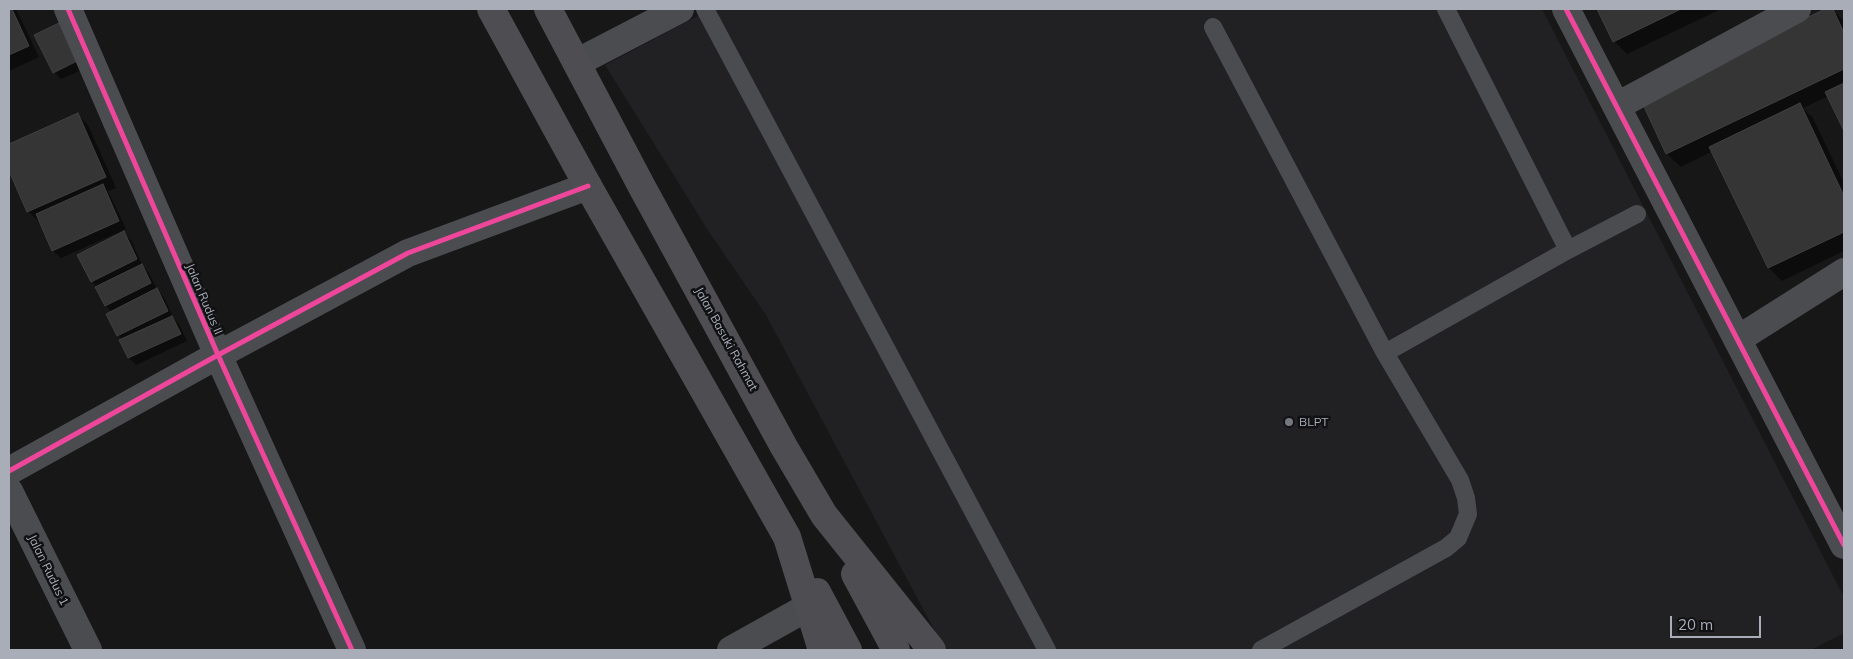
<!DOCTYPE html>
<html>
<head>
<meta charset="utf-8">
<style>
	body { margin:0 }
	#map { position:relative; width:1853px; height:659px; overflow:hidden; background:#171717; font-family:Mulish,sans-serif }
	canvas { display:block }
	.frame { position:absolute; inset:0; border:10px solid #a8adb8; pointer-events:none }
	.scale { position:absolute; left:1670px; top:616px; width:91px; height:22px; box-sizing:border-box; border:2px solid #a8adb8; border-top:0; padding-left:6px; font-size:15px; line-height:18px; white-space:nowrap; color:#a8adb8; -webkit-text-stroke:4px #111113; paint-order:stroke }
</style>
</head>
<body>
<div id="map">
<canvas width="1853" height="659"></canvas>
<div class="frame"></div>
<div class="scale">20 m</div>
</div>
<script>
const ctx = document.querySelector('canvas').getContext('2d');
ctx.lineJoin = 'round';
function fill(path, color) {
  ctx.fillStyle = color;
  ctx.fill(path, 'evenodd');
}
function toPath(rows) {
  const path = new Path2D();
  for (const r of rows) {
    path.moveTo(r[0], r[1]);
    for (let i = 2; i < r.length; i += 2) path.lineTo(r[i], r[i + 1]);
  }
  return path;
}
function trace(path, color, width, dash) {
  ctx.strokeStyle = color;
  ctx.lineWidth = width;
  ctx.lineCap = dash ? 'butt' : 'round';
  ctx.setLineDash(dash || []);
  ctx.stroke(path);
}
function label(font, color, halo, rows, align = 'center') {
  ctx.font = font + ' Mulish,sans-serif';
  ctx.lineWidth = 5;
  ctx.setLineDash([]);
  ctx.textBaseline = 'middle';
  ctx.strokeStyle = halo;
  ctx.fillStyle = color;
  for (const [text, x, y, turn = 0] of rows) {
    ctx.save();
    ctx.translate(x, y);
    ctx.rotate((+turn || 0) * Math.PI / 180);
    ctx.textAlign = isNaN(turn) ? turn : align;
    if (halo) ctx.strokeText(text, 0, 0);
    ctx.fillText(text, 0, 0);
    ctx.restore();
  }
}
fill(toPath([
	[711,9,1542,9,1844,597,1844,633,1811,650,945,650,766,315,709,232,605,65]
]), '#212123');
fill(toPath([
	[9,9,16,9,39,57,9,71],
	[1598,9,1721,9,1627,54,1614,41],
	[1828,9,1832,9,1844,21,1844,128,1829,96,1803,108,1813,118,1844,183,1844,251,1782,281,1769,268,1713,151,1681,167,1667,154,1641,99],
	[59,25,84,69,61,79,54,72],
	[77,114,88,125,116,188,108,191,126,229,61,258,53,251,40,221,39,222,28,211,9,168,9,145],
	[124,233,131,240,143,267,149,273,158,291,164,297,174,319,179,324,187,341,136,365,129,358,123,340,118,335,112,312,106,306,79,255]
]), '#0007');
const building = toPath([
	[9,9,12,9,29,46,9,55,9,9],
	[1597,9,1681,9,1613,42,1597,9],
	[1825,9,1833,9,1844,33,1844,69,1666,154,1640,98,1825,9],
	[59,23,77,61,53,73,34,35,59,23],
	[1844,83,1844,131,1825,92,1844,83],
	[1800,103,1844,196,1844,232,1768,268,1709,147,1800,103],
	[78,113,106,177,27,212,9,171,9,144,78,113],
	[103,184,119,221,52,251,36,214,103,184],
	[124,231,137,259,91,282,77,255,124,231],
	[142,264,151,283,105,306,95,287,142,264],
	[157,288,168,311,117,336,106,314,157,288],
	[172,316,181,334,128,358,119,340,172,316]
]);
fill(building, '#353536');
trace(building, '#3f4043', 1);
trace(toPath([
	[705,9,1047,650],
	[1213,27,1385,353],
	[1568,250,1637,214],
	[1261,650,1446,548,1458,538,1468,514,1466,498,1460,480,1385,353,1568,250,1446,9]
]), '#4b4c50', 18);
trace(toPath([
	[68,9,218,355,352,650],
	[1566,9,1844,545],
	[578,62,680,9],
	[1617,106,1797,9],
	[1738,339,1844,272],
	[9,471,218,355,408,253,588,186],
	[9,491,88,650],
	[731,650,808,607]
]), '#4b4c50', 28);
trace(toPath([
	[491,9,588,186,787,537,822,650],
	[548,9,642,187,784,447,824,515,932,650],
	[855,574,896,650],
	[817,592,848,650]
]), '#4e4e52', 28);
trace(toPath([
	[68,9,218,355,352,650],
	[1566,9,1844,545],
	[9,471,218,355,408,253,588,186]
]), '#ed469a', 5);
for (const [x, y, r, color] of [
	[1289,422,5,"#757880"]
]) {
  const dot = new Path2D();
  dot.arc(x, y, r, 0, 2 * Math.PI);
  ctx.fillStyle = color;
  ctx.fill(dot);
  trace(dot, '#111113', 2);
}
label('12px', '#a8adb8', '#111113', [
	["Jalan Rudus II",204,299,67],
	["Jalan Basuki Rahmat",726,339,61],
	["Jalan Rudus 1",48,570,64]
]);
label('12px', '#a8adb8', '#111113', [
	["BLPT",1299,422]
], 'left');
</script>
</body>
</html>
